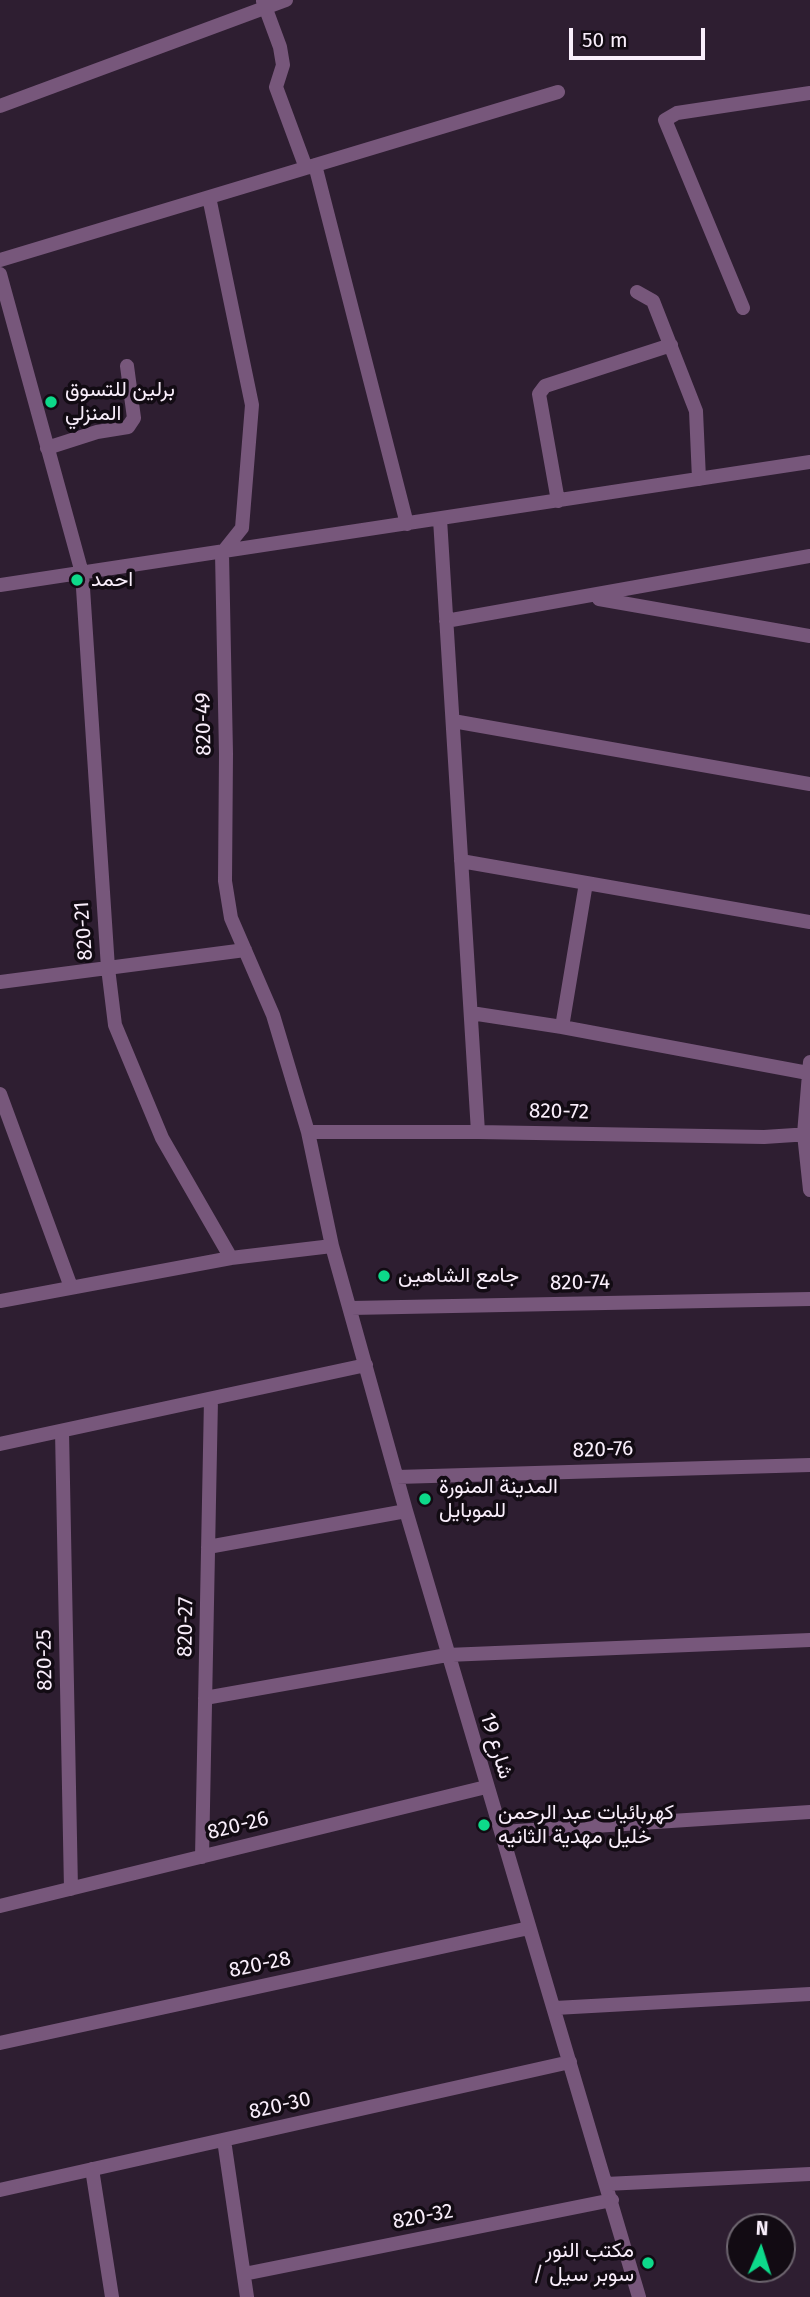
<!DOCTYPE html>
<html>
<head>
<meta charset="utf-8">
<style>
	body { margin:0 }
	#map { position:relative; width:810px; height:2297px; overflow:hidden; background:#2e1e31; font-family:"Fira Sans",sans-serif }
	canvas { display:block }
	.north { position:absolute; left:726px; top:2213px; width:70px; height:70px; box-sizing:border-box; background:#120b13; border:2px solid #6e6670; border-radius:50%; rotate:3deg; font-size:19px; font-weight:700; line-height:28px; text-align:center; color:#f9eefb }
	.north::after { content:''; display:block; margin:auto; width:24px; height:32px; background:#0dd98a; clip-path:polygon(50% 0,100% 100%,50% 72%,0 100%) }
	.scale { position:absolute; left:569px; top:28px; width:136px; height:32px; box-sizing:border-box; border:4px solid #f9eefb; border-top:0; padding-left:9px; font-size:21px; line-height:24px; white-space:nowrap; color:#f9eefb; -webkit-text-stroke:5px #120b13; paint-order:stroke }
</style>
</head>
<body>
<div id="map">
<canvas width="810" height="2297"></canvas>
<div class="north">N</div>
<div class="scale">50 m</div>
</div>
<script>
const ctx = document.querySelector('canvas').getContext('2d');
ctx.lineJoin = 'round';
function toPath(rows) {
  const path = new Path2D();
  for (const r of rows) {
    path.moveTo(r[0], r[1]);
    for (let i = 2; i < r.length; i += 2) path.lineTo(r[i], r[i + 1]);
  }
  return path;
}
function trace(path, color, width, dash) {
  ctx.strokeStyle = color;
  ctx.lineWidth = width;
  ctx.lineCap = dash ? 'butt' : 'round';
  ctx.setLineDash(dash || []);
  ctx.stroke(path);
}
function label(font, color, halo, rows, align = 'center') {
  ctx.font = font + ' "Fira Sans",Vazirmatn,sans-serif';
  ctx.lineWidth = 7;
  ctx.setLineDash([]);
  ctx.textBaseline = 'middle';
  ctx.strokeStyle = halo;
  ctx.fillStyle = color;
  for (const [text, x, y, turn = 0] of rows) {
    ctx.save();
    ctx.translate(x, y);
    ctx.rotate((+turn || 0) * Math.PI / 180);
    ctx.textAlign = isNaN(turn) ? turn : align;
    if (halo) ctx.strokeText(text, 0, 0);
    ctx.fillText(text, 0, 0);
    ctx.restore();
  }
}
trace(toPath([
	[263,1,280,47,283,65,276,87,306,168],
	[0,106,286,0],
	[315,165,407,524],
	[209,197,252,405,242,528,222,553,226,754,225,881,231,918,273,1015,308,1132,332,1246,406,1511,639,2297],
	[0,260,558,92],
	[0,274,82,573,108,968,115,1025,162,1138,231,1258],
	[637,292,653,301,696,411,699,479],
	[743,308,665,120,677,113,810,93],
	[47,448,97,432,128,427,134,418,127,366],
	[558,501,539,394,545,386,671,345],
	[440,519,478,1132],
	[0,585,810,462],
	[599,599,810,636],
	[446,621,810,556],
	[453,721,810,784],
	[461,861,810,922],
	[0,982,245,950],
	[471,1013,562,1027,586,883],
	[562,1027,808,1073],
	[810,1062,804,1134,810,1190],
	[0,1094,71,1287],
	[308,1132,478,1132,764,1137,810,1134],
	[0,1301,231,1258,332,1246],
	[351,1308,810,1299],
	[62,1431,71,1889],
	[0,1444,366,1365],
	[397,1477,810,1465],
	[208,1547,406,1511],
	[205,1698,447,1655,810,1640],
	[502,1832,810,1812],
	[202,1857,211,1399],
	[0,1906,486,1787],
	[555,2008,810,1994],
	[0,2043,529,1928],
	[224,2140,247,2297],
	[92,2169,112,2297],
	[606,2184,810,2174],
	[0,2190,570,2062],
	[244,2274,612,2200]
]), '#77577b', 14);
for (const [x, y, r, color] of [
	[51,402,7,"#0dd98a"],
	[77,580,7,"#0dd98a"],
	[384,1276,7,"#0dd98a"],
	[425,1499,7,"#0dd98a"],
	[484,1825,7,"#0dd98a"],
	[648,2263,7,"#0dd98a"]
]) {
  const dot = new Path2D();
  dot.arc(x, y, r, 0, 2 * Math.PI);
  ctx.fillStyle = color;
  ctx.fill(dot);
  trace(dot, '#120b13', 2.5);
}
label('21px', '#f9eefb', '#120b13', [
	["برلين للتسوق",65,390],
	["المنزلي",65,414],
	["احمد",91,580],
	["جامع الشاهين",398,1276],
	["المدينة المنورة",439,1487],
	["للموبايل",439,1511],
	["كهربائيات عبد الرحمن",498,1813],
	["خليل مهدية الثانيه",498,1837],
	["مكتب النور",634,2251,"right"],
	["/ سوبر سيل",634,2275,"right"]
], 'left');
label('21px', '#f9eefb', '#120b13', [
	["820-49",204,724,-91],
	["820-21",84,931,-94],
	["820-72",559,1112,1],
	["820-74",580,1283,-1],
	["820-76",603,1450,-2],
	["820-27",186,1627,-89],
	["820-25",45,1660,-91],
	["شارع 19",496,1746,73],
	["820-26",238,1826,-14],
	["820-28",260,1965,-12],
	["820-30",280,2106,-13],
	["820-32",423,2217,-11]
]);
</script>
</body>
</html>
